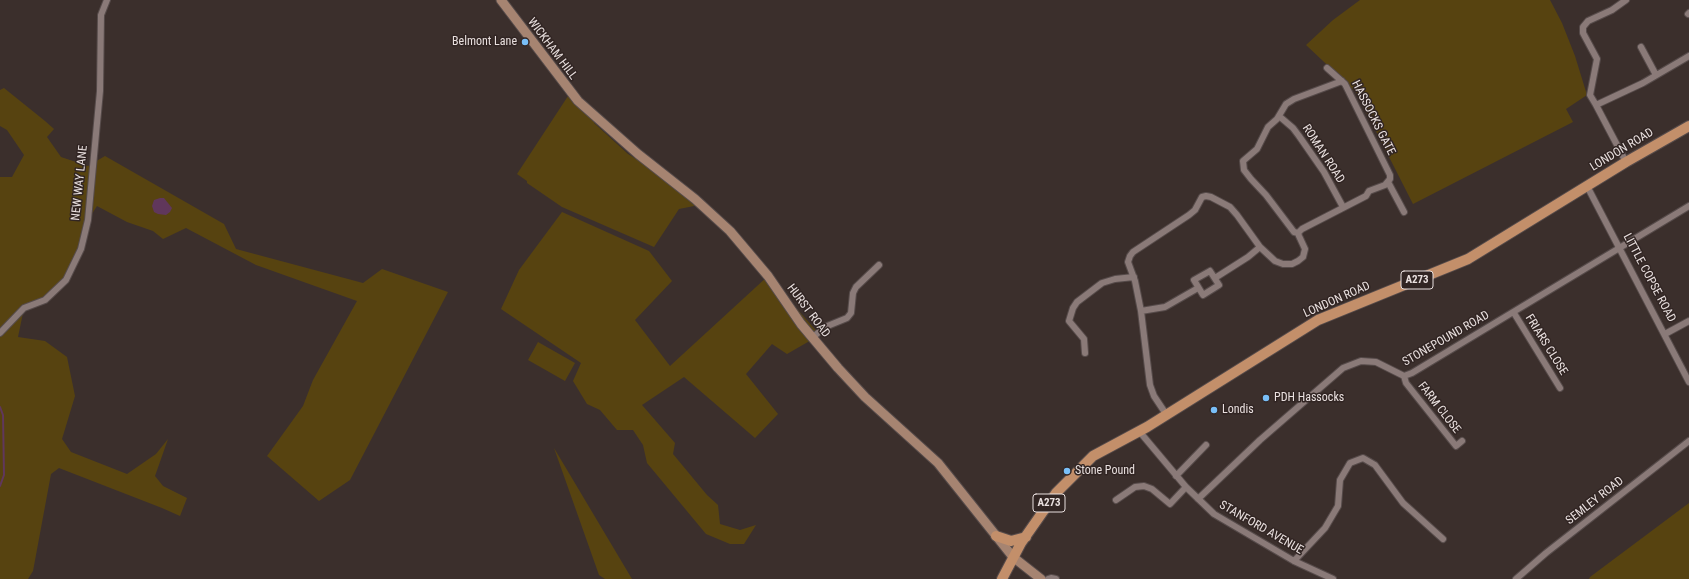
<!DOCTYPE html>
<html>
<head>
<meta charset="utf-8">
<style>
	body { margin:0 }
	canvas { display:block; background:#3b2f2c }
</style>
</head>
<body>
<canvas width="1689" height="579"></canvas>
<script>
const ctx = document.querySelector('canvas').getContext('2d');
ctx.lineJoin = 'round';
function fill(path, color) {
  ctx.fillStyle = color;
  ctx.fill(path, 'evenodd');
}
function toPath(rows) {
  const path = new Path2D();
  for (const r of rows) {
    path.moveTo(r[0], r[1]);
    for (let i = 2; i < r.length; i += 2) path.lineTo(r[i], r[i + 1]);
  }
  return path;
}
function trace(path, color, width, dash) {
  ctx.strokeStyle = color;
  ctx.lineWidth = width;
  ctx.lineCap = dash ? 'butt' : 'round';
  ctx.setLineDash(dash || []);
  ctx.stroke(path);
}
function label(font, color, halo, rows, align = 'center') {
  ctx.font = font + ' "Roboto Condensed",sans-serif';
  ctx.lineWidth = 3;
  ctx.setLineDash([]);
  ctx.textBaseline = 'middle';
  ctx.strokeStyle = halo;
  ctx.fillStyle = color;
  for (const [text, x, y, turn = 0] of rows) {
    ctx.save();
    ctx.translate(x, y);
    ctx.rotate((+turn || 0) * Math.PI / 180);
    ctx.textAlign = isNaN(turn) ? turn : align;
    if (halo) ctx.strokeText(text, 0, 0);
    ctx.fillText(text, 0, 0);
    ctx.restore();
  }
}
fill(toPath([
	[1360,0,1550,0,1562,23,1575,56,1587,95,1566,109,1573,122,1413,204,1356,92,1306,45,1333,20],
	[4,88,45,121,54,129,47,137,61,157,88,166,105,156,224,224,236,249,363,283,382,269,448,292,350,480,319,501,267,456,303,406,313,380,357,301,256,265,186,228,163,239,153,231,127,222,97,206,88,220,84,238,66,280,45,300,24,308,18,337,45,341,67,357,75,396,62,439,71,452,127,474,156,454,168,439,155,476,163,486,187,498,180,516,162,508,59,468,51,474,33,571,28,579,0,579,0,177,12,177,24,155,7,130,0,126,0,90],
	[570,93,597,118,594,123,628,154,661,174,699,205,679,209,654,247,562,207,527,183,527,181,517,174],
	[562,212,649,251,672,281,635,320,670,366,768,276,820,335,787,354,772,344,746,374,778,414,755,438,684,377,642,405,675,443,673,454,707,495,718,505,720,524,740,530,756,525,744,544,730,544,706,534,647,463,643,445,633,430,617,430,600,410,587,404,573,381,581,363,501,309,519,270],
	[538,342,575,363,565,381,528,360],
	[554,448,632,579,605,579,599,575],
	[1689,503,1689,579,1589,579,1590,577]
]), '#574310');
fill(toPath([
	[160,198,164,198,172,208,170,212,166,215,158,214,154,212,152,206,154,200]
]), '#60375b');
trace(toPath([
	[0,407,3,415,4,475,0,486]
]), '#60375b', 2);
const street = toPath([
	[1688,14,1689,13],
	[1641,47,1656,75],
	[1596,105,1590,95,1597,59,1583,33,1583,27,1588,21,1612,10,1626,0],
	[1279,116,1293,128,1299,136,1324,172,1343,207],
	[1626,162,1596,105,1643,83,1689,56],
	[1388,182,1404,212],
	[1587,186,1689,382],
	[1298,233,1294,232,1266,195,1251,179,1244,170,1243,161,1257,149,1268,127,1277,119,1286,104,1294,99,1342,81],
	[1210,271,1219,285,1203,295,1194,280,1210,271],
	[1215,278,1248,257,1260,247,1275,261,1283,264,1292,264,1298,261,1303,257,1305,249,1299,236,1298,233,1302,229,1366,196,1369,191,1385,185,1390,179,1390,175,1345,84,1327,68],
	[1141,311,1165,307,1198,288],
	[1514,313,1560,388],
	[0,333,24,308,45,300,66,280,81,249,88,220,100,91,101,15,107,0],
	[1665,334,1689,321],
	[812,338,825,327,847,318,851,313,853,293,856,287,879,265],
	[1085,353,1084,339,1069,321,1073,308,1077,302,1102,283,1115,279,1134,277],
	[1404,376,1406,383,1456,446,1462,441],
	[1166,414,1154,396,1150,385,1141,311,1135,281,1128,262,1130,256,1133,252,1189,215,1195,210,1202,197,1206,196,1211,197,1230,207,1237,215,1260,247],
	[1139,431,1186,487,1214,514,1294,561,1333,579],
	[1176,476,1206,445],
	[1198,499,1260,440,1343,368,1361,361,1376,362,1404,376,1412,373,1689,206],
	[1116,500,1135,487,1144,486,1152,489,1170,504,1186,487],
	[1294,561,1325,528,1338,506,1340,480,1350,463,1363,458,1375,465,1403,503,1443,539],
	[1048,579,1051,578,1056,579],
	[1516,579,1546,553,1689,441]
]);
const secondary = toPath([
	[501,0,578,101,638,154,695,199,730,231,768,276,801,324,838,368,865,397,938,463,1013,557,1041,579]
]);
const primary = toPath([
	[996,536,1011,541,1026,537],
	[1002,579,1021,543,1056,493,1093,456,1147,427,1318,320,1468,259,1626,162,1689,126]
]);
trace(street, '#564b4a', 8);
trace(secondary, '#564b4a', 11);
trace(primary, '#564b4a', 12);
trace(street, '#8a7a78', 6);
trace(secondary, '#a68471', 9);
trace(primary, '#c38f6a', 10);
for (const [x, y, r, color] of [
	[525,42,4,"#79bff8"],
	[1266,398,4,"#79bff8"],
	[1214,410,4,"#79bff8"],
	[1067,471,4,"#79bff8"]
]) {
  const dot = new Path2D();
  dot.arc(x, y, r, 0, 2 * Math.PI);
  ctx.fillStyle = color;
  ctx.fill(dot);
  trace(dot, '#312523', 1.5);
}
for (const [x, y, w] of [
	[1417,280,32],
	[1049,503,32]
]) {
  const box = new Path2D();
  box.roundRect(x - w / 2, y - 9, w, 18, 3);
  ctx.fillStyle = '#312523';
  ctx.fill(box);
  trace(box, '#e9e0df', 1);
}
label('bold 11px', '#e9e0df', null, [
	["A273",1417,280],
	["A273",1049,503]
]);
label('12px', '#e9e0df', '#312523', [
	["Belmont Lane",517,42,"right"],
	["PDH Hassocks",1274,398],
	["Londis",1222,410],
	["Stone Pound",1075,471]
], 'left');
label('12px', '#e9e0df', '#312523', [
	["WICKHAM HILL",552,49,53],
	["HASSOCKS GATE",1373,118,63],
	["LONDON ROAD",1622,150,-31],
	["ROMAN ROAD",1323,154,57],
	["NEW WAY LANE",80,183,-84],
	["LITTLE COPSE ROAD",1649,278,62],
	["LONDON ROAD",1337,300,-24],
	["HURST ROAD",808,311,53],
	["STONEPOUND ROAD",1446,339,-30],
	["FRIARS CLOSE",1546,345,58],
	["FARM CLOSE",1439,408,52],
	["SEMLEY ROAD",1595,501,-38],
	["STANFORD AVENUE",1261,528,30]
]);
</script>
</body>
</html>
